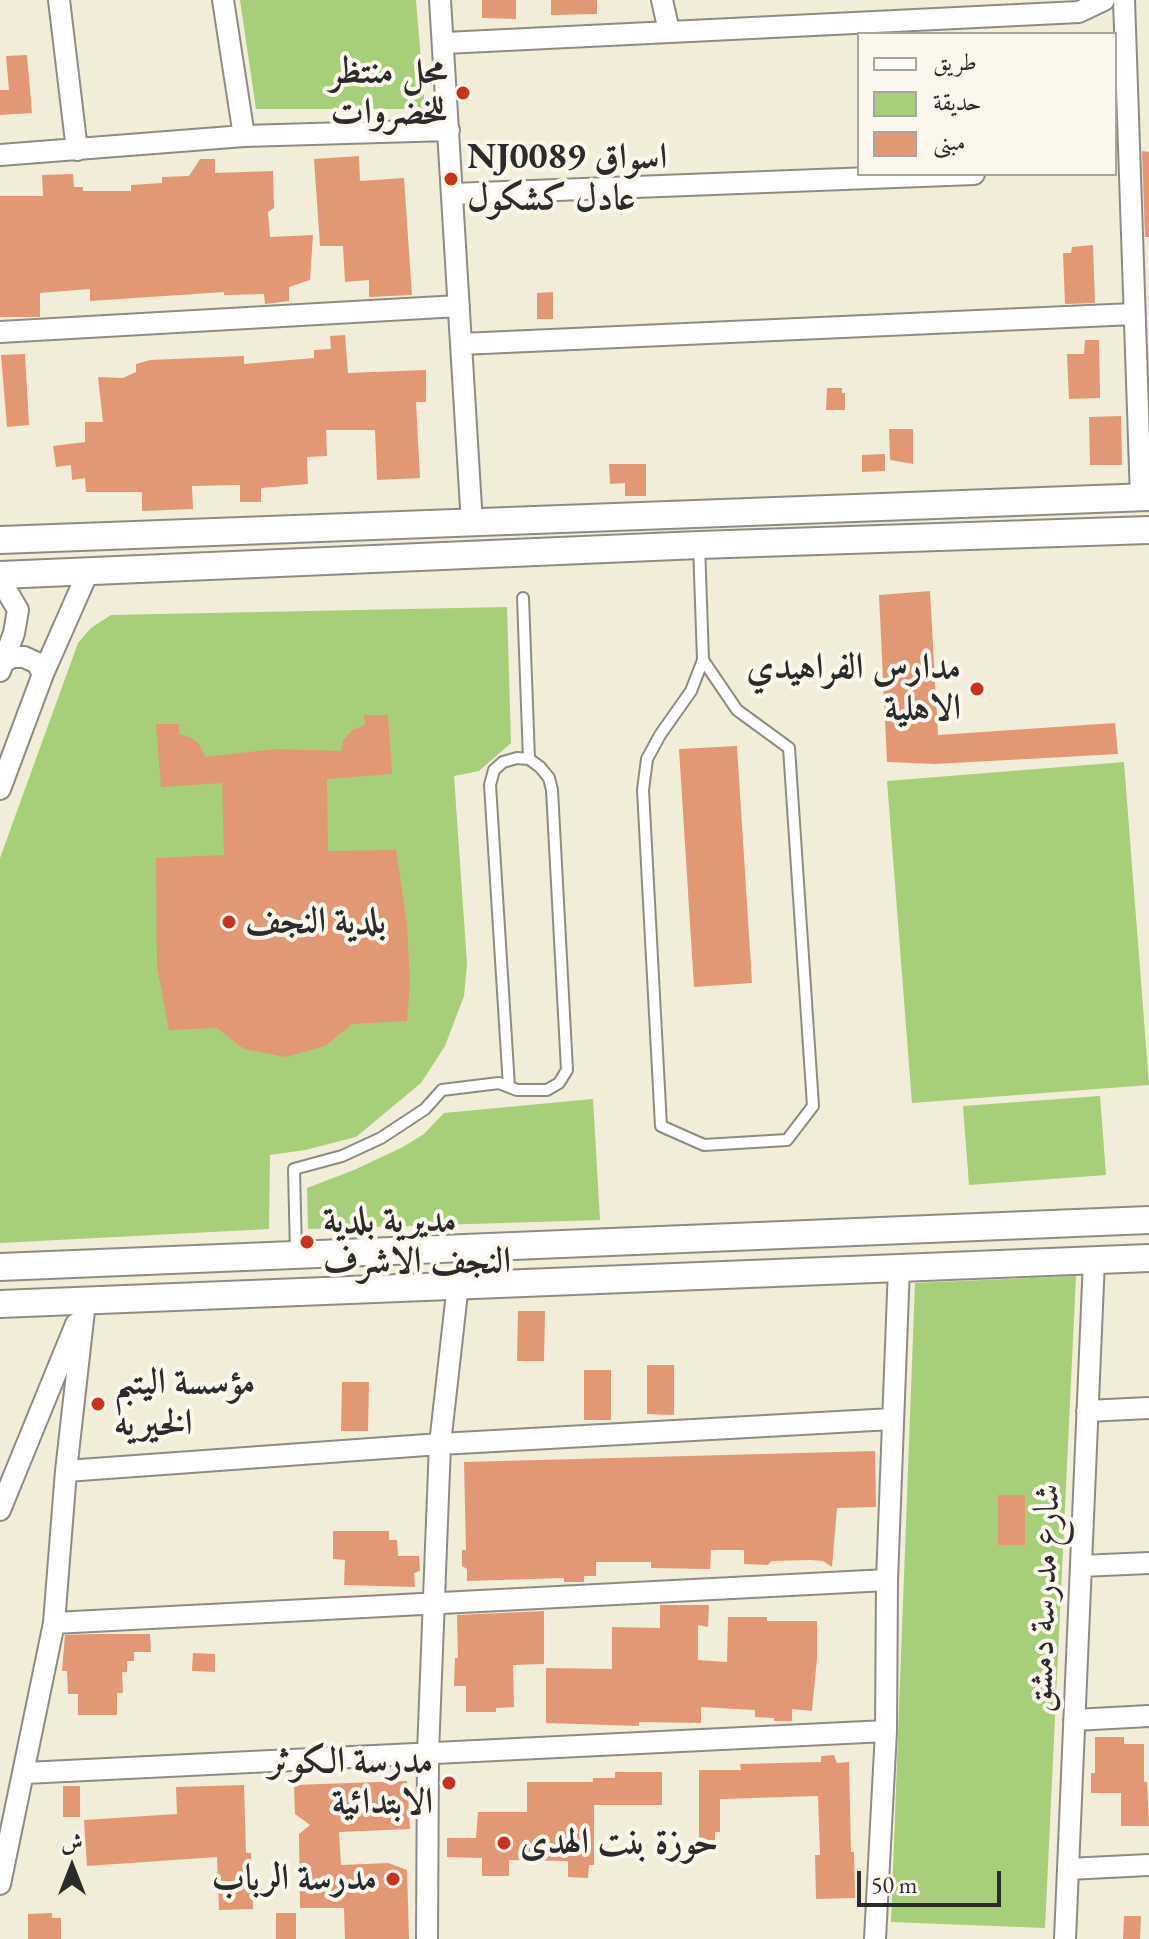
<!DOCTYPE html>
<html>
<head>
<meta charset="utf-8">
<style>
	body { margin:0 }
	#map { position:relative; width:1149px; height:1939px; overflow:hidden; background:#f2edd8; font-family:"EB Garamond",Amiri,serif }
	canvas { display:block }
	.legend { position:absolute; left:857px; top:32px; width:260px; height:144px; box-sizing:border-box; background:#fbf7ec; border:2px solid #a8a59f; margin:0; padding:10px 14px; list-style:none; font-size:24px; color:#2b2b2b }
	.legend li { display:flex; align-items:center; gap:16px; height:40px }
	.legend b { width:40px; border:2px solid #a8a59f }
	.north { position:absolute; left:32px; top:1827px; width:80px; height:80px; -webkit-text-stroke:6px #fbf7ec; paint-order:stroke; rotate:0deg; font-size:22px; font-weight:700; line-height:32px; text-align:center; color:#2b2b2b }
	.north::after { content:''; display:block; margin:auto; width:28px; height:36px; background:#2b2b2b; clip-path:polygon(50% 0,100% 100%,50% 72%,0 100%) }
	.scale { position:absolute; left:857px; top:1871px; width:144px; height:36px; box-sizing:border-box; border:4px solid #2b2b2b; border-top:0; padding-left:10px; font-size:24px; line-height:28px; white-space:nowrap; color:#2b2b2b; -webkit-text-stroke:6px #fbf7ec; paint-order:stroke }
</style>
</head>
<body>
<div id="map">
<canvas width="1149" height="1939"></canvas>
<ul class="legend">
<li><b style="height:10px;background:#fff"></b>طريق</li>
<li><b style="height:22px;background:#a7ce78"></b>حديقة</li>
<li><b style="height:22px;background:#e29874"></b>مبنى</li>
</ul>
<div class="north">ش</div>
<div class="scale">50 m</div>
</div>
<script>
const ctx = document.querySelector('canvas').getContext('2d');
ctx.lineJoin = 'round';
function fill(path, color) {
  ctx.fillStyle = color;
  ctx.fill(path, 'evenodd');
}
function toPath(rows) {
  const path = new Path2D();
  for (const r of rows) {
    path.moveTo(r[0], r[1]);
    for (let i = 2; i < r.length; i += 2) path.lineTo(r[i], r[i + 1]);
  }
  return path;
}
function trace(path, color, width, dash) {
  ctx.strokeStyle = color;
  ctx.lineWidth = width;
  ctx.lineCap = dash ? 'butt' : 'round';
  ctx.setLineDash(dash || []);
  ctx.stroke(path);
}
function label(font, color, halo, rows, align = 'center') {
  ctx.font = font + ' "EB Garamond",Amiri,serif';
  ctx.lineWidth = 8;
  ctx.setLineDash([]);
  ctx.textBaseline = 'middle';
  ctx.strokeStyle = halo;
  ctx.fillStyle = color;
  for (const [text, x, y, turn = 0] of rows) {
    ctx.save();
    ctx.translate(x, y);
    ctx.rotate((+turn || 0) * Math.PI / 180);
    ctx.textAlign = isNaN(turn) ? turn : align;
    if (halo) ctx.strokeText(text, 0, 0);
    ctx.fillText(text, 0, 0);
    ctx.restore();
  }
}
fill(toPath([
	[240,0,416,0,425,109,256,109],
	[507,607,511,743,479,771,454,776,467,964,464,996,445,1046,421,1083,356,1137,305,1150,270,1155,269,1229,0,1243,0,858,78,643,91,628,111,615],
	[1124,762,1149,1085,912,1103,887,781],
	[1100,1096,1106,1175,969,1185,963,1106],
	[593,1099,600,1220,308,1229,307,1188,354,1170,403,1147,424,1134,444,1113],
	[1076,1276,1045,1928,891,1922,915,1283]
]), '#a7ce78');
fill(toPath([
	[482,0,516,0,516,19,482,18],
	[551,0,597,0,597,14,551,15],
	[27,55,32,113,0,115,0,90,9,90,6,56],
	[1142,151,1149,152,1149,237,1145,237],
	[359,156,360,181,404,178,412,295,369,297,369,280,345,282,343,246,320,246,314,159],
	[200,159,215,159,215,173,273,171,274,208,268,212,270,237,313,235,310,280,289,287,289,301,265,304,264,294,224,295,224,292,90,301,90,289,40,293,40,317,0,317,0,196,43,196,42,175,73,174,74,187,83,187,83,191,131,191,131,185,162,183,162,177,189,176],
	[1093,245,1095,303,1065,304,1063,253,1071,253,1072,247],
	[553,292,553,319,537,319,537,293],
	[345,335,348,373,426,370,426,402,416,402,420,478,377,480,375,430,326,430,327,456,307,457,308,484,261,488,261,502,240,502,240,485,192,486,193,509,142,511,142,492,86,492,85,478,72,480,71,465,56,467,53,446,85,442,85,422,103,422,98,377,123,378,136,372,136,364,150,360,244,356,244,364,314,358,314,350,331,349,330,336],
	[1085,340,1099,340,1100,398,1069,399,1067,354,1084,354],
	[25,354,29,425,7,427,1,355],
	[827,388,842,388,842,393,845,393,845,410,826,410],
	[1121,416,1122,465,1090,465,1089,417],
	[889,429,913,429,913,464,890,460],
	[885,454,885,471,862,472,862,455],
	[609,464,646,464,646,496,625,496,625,483,610,484],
	[930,591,938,735,1115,723,1118,754,935,764,887,762,879,595],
	[364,715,388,715,392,774,327,779,328,851,396,850,407,925,410,983,407,1021,352,1024,325,1046,286,1057,244,1049,217,1028,169,1030,157,967,156,858,224,855,222,783,161,787,156,724,179,724,179,734,190,737,199,744,205,757,276,749,341,751,343,740,353,730,365,725],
	[737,746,752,983,694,987,679,749],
	[518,1311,545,1311,544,1361,517,1361],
	[647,1365,674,1365,674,1415,647,1414],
	[584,1370,611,1370,611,1420,584,1420],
	[342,1382,369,1382,368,1431,341,1431],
	[875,1451,876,1507,837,1508,832,1567,823,1561,811,1560,771,1561,768,1565,744,1564,744,1550,711,1550,710,1569,651,1568,651,1562,596,1562,596,1576,584,1576,584,1582,564,1582,564,1578,467,1581,467,1569,462,1566,462,1550,466,1550,464,1462],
	[998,1495,1025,1495,1025,1545,998,1545],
	[333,1531,389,1531,389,1540,397,1540,398,1556,419,1556,420,1571,414,1573,415,1587,344,1585,345,1560,333,1559],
	[660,1605,709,1605,708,1627,698,1625,698,1660,727,1662,728,1617,767,1617,767,1621,817,1621,817,1658,812,1711,792,1709,792,1721,774,1721,774,1718,755,1717,755,1710,701,1707,701,1723,639,1722,639,1726,546,1723,546,1668,612,1669,612,1627,660,1628],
	[544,1611,544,1664,513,1665,514,1707,496,1708,496,1712,466,1712,466,1686,454,1686,455,1658,458,1658,457,1615],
	[95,1634,150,1634,151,1652,134,1652,134,1661,127,1661,127,1672,122,1672,123,1693,117,1693,117,1715,78,1715,78,1694,68,1694,67,1671,62,1671,65,1635],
	[193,1653,215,1654,215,1672,192,1671],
	[1095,1737,1124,1737,1124,1744,1144,1744,1144,1782,1147,1782,1149,1826,1121,1826,1121,1793,1091,1793,1091,1773,1095,1773],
	[834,1755,837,1763,849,1762,851,1852,854,1852,855,1898,816,1899,815,1855,820,1855,818,1796,720,1799,720,1832,715,1832,715,1840,699,1840,699,1770,741,1770,740,1764,821,1762,821,1756],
	[615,1772,662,1772,662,1805,594,1805,594,1865,589,1865,588,1878,568,1877,568,1861,509,1860,509,1876,482,1876,482,1858,447,1857,447,1838,476,1838,478,1812,527,1812,527,1782,593,1782,593,1778,615,1778],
	[407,1781,410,1829,339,1832,341,1865,388,1863,407,1870,409,1939,345,1939,344,1908,300,1908,299,1834,310,1825,295,1814,294,1785],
	[244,1785,246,1853,251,1853,253,1909,219,1910,217,1857,87,1866,84,1820,177,1814,176,1787],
	[63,1786,80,1786,80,1817,63,1817],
	[52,1913,52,1918,61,1918,61,1939,28,1939,28,1914],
	[276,1913,296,1913,296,1939,276,1939],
	[1124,1916,1141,1916,1140,1939,1123,1939]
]), '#e29874');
const service = toPath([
	[699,545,703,660,691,691,660,735,647,759,643,790,661,1126,704,1145,787,1140,813,1106,789,748,737,710,703,660],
	[523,598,529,759],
	[296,1253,294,1169,342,1156,381,1138,425,1109,442,1090,499,1083,517,1090,547,1090,559,1083,567,1070,552,790,549,778,540,767,529,759,517,758,503,762,494,770,490,785,509,1087]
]);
const minor = toPath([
	[59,0,77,150],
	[223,0,244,136],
	[440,0,472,524],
	[662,0,669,31],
	[1124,0,1141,498],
	[445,43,1079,12,1104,0],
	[0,155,244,136,449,130],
	[453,194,974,174],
	[0,332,459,306],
	[461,344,1134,314],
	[0,579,18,610,14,633,0,671],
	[4,661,13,657,24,657,37,663,43,674],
	[0,789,43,674,88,572],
	[1087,1411,1149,1408],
	[66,1471,440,1444,892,1419],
	[0,1510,76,1324],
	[1081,1566,1149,1563],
	[54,1623,887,1580],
	[1074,1720,1149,1716],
	[25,1773,886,1731],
	[1068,1869,1149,1865],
	[0,1884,54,1623,66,1471,85,1302],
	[427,1939,428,1753,440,1444,458,1284],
	[875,1939,886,1731,887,1580,899,1267],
	[1065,1939,1094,1260]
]);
const tertiary = toPath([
	[0,540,1149,497],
	[0,575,699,545,1149,530],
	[0,1267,1149,1220],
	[0,1304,1149,1258]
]);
trace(service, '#8e8c82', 14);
trace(minor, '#8e8c82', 24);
trace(tertiary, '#8e8c82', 30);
trace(service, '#fff', 10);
trace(minor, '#fff', 20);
trace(tertiary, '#fff', 26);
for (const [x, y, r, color] of [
	[463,93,8,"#c8321e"],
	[451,179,8,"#c8321e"],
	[977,689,8,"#c8321e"],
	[229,922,8,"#c8321e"],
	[307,1242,8,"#c8321e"],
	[98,1404,8,"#c8321e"],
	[449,1783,8,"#c8321e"],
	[504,1843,8,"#c8321e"],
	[393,1879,8,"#c8321e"]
]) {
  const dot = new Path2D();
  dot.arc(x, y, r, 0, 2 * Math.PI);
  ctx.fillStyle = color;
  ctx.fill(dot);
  trace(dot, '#fbf7ec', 3);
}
label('bold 36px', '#2b2b2b', '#fbf7ec', [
	["محل منتظر",447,72,"right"],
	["للخضروات",447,113,"right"],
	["NJ0089 اسواق",467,158],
	["عادل كشكول",467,199],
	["مدارس الفراهيدي",961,668,"right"],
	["الاهلية",961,709,"right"],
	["بلدية النجف",245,922],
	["مديرية بلدية",323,1221],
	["النجف الاشرف",323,1262],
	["مؤسسة اليتبم",114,1383],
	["الخيريه",114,1424],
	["مدرسة الكوثر",433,1762,"right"],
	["الابتدائية",433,1803,"right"],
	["حوزة بنت الهدى",520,1843],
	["مدرسة الرباب",377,1879,"right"]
], 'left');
label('36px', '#2b2b2b', '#fbf7ec', [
	["شارع مدرسة دمشق",1045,1598,-88]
]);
</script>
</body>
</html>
